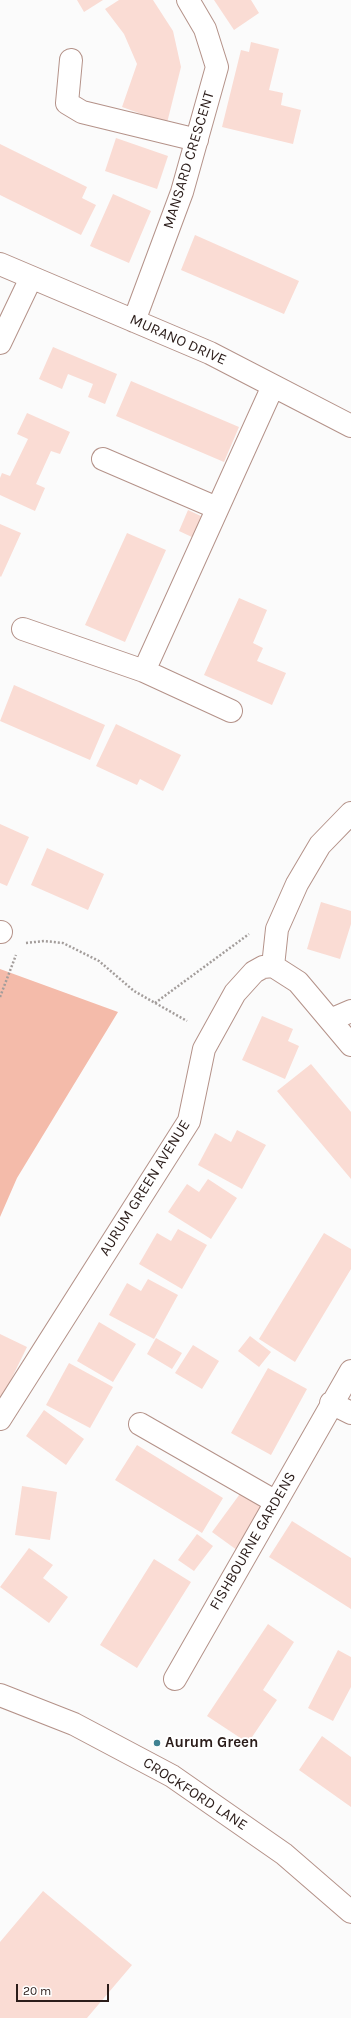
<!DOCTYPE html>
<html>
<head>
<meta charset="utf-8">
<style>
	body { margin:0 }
	#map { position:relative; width:351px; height:2018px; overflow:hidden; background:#fbfbfb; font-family:Karla,sans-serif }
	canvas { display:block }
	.scale { position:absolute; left:16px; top:1984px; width:93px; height:18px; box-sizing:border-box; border:2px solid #2b1d1a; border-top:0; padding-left:5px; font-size:12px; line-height:14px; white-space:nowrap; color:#2b1d1a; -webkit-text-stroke:3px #fff; paint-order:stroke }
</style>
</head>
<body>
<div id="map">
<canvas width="351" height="2018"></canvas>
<div class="scale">20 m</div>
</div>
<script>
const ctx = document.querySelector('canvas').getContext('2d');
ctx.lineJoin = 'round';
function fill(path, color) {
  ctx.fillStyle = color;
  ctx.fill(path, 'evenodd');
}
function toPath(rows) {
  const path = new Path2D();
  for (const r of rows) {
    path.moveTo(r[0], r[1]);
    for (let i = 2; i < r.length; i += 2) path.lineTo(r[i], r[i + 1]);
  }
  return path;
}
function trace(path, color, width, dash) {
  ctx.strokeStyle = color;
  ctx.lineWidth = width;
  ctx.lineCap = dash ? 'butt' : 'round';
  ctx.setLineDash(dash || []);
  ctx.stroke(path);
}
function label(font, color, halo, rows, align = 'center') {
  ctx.font = font + ' Karla,sans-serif';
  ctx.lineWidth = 4;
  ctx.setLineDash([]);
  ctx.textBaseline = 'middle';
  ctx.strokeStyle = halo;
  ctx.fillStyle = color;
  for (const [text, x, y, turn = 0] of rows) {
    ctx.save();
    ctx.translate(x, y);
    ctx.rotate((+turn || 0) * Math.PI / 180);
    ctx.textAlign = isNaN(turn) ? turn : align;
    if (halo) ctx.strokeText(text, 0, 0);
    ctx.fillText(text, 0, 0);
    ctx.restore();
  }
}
fill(toPath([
	[0,969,118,1012,17,1178,0,1217]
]), '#f4bbaa');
fill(toPath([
	[77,0,103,0,84,12],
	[119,0,153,0,173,31,181,67,167,123,122,107,137,64,124,34,105,9],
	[214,0,251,0,259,13,234,30],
	[251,42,279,49,269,90,283,93,281,105,301,110,293,144,222,127,241,50,249,52],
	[116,138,168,156,157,189,105,171],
	[0,144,87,187,82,198,96,205,81,235,0,195],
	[113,194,151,211,129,263,90,246],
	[195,235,299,281,284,314,181,270],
	[53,347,117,374,105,404,88,397,93,384,68,374,62,389,39,379],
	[131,381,239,427,224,462,116,416],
	[27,413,70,432,60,454,51,451,36,484,45,488,35,511,0,495,0,478,2,473,10,476,28,439,17,434],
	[188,510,203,517,194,538,179,531],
	[0,524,21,533,1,577,0,576],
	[127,533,166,550,125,642,85,625],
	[239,598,267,610,253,643,263,648,257,661,286,673,272,705,204,675],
	[14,685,105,725,90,760,0,721],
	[116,724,181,755,163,791,140,779,137,785,96,766],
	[0,824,29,837,7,886,0,883],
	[47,848,104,874,88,910,31,885],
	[321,902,351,911,351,924,340,959,307,949],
	[262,1016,293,1029,288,1041,299,1046,285,1079,242,1060],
	[311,1064,351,1112,351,1179,277,1091],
	[237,1130,266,1145,242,1189,198,1165,215,1133,231,1142],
	[208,1179,237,1198,211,1239,168,1212,187,1184,199,1192],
	[178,1229,207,1245,182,1289,139,1264,157,1233,171,1241],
	[324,1233,351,1249,351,1269,295,1362,259,1339],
	[148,1279,178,1295,154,1339,109,1315,127,1283,141,1291],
	[99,1322,136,1344,113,1382,77,1361],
	[0,1334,27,1347,2,1398,0,1397],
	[250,1336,271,1352,259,1367,238,1351],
	[156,1338,182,1353,172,1369,147,1354],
	[193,1345,219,1361,202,1389,175,1373],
	[69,1363,113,1387,90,1428,46,1405],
	[268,1368,307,1389,271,1455,231,1433],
	[44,1410,84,1439,66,1465,26,1436],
	[137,1445,223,1498,202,1533,115,1480],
	[22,1486,57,1492,50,1540,15,1535],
	[245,1487,274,1508,241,1553,212,1532],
	[292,1521,351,1558,351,1609,269,1557],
	[197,1534,213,1546,194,1571,178,1560],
	[29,1548,53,1565,43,1578,68,1597,49,1623,0,1587],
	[154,1559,191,1582,137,1668,100,1645],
	[268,1624,294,1642,263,1690,277,1700,248,1743,207,1716],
	[338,1650,351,1657,351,1687,333,1721,308,1708],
	[322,1736,351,1757,351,1807,299,1770],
	[43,1891,132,1965,87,2018,0,2018,0,1942]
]), '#fadcd4');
const minor = toPath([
	[71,60,67,103,82,112,197,140],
	[0,264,210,353,351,426],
	[134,321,182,192,217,67,205,29,188,0],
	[0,343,31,278],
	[103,459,217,508],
	[23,629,144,671,231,711],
	[144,671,273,386],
	[0,932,1,932],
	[273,966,277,929,297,884,320,845,351,813],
	[330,1020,351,1011],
	[331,1403,351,1413],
	[0,1419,189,1121,204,1049,235,993,254,972,263,967,273,966,298,982,351,1045],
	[140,1424,276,1502],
	[175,1679,351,1371],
	[0,1695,74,1724,172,1776,284,1854,351,1912]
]);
trace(minor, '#b49289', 24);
trace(toPath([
	[26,943,44,941,63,943,99,961,134,991,187,1021],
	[0,997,16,955],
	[155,1003,249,934]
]), '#a39d9b', 2.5, [2, 2]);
trace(minor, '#fff', 22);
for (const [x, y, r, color] of [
	[157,1743,4,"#3f8292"]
]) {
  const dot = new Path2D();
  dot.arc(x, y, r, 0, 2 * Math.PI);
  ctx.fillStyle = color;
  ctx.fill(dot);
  trace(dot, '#fff', 1.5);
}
label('15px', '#2b1d1a', '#fff', [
	["MANSARD CRESCENT",189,160,-73],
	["MURANO DRIVE",178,340,24],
	["AURUM GREEN AVENUE",145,1188,-58],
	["FISHBOURNE GARDENS",253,1541,-60],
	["CROCKFORD LANE",195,1794,33]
]);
label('bold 15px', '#2b1d1a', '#fff', [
	["Aurum Green",165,1743]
], 'left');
</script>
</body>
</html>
